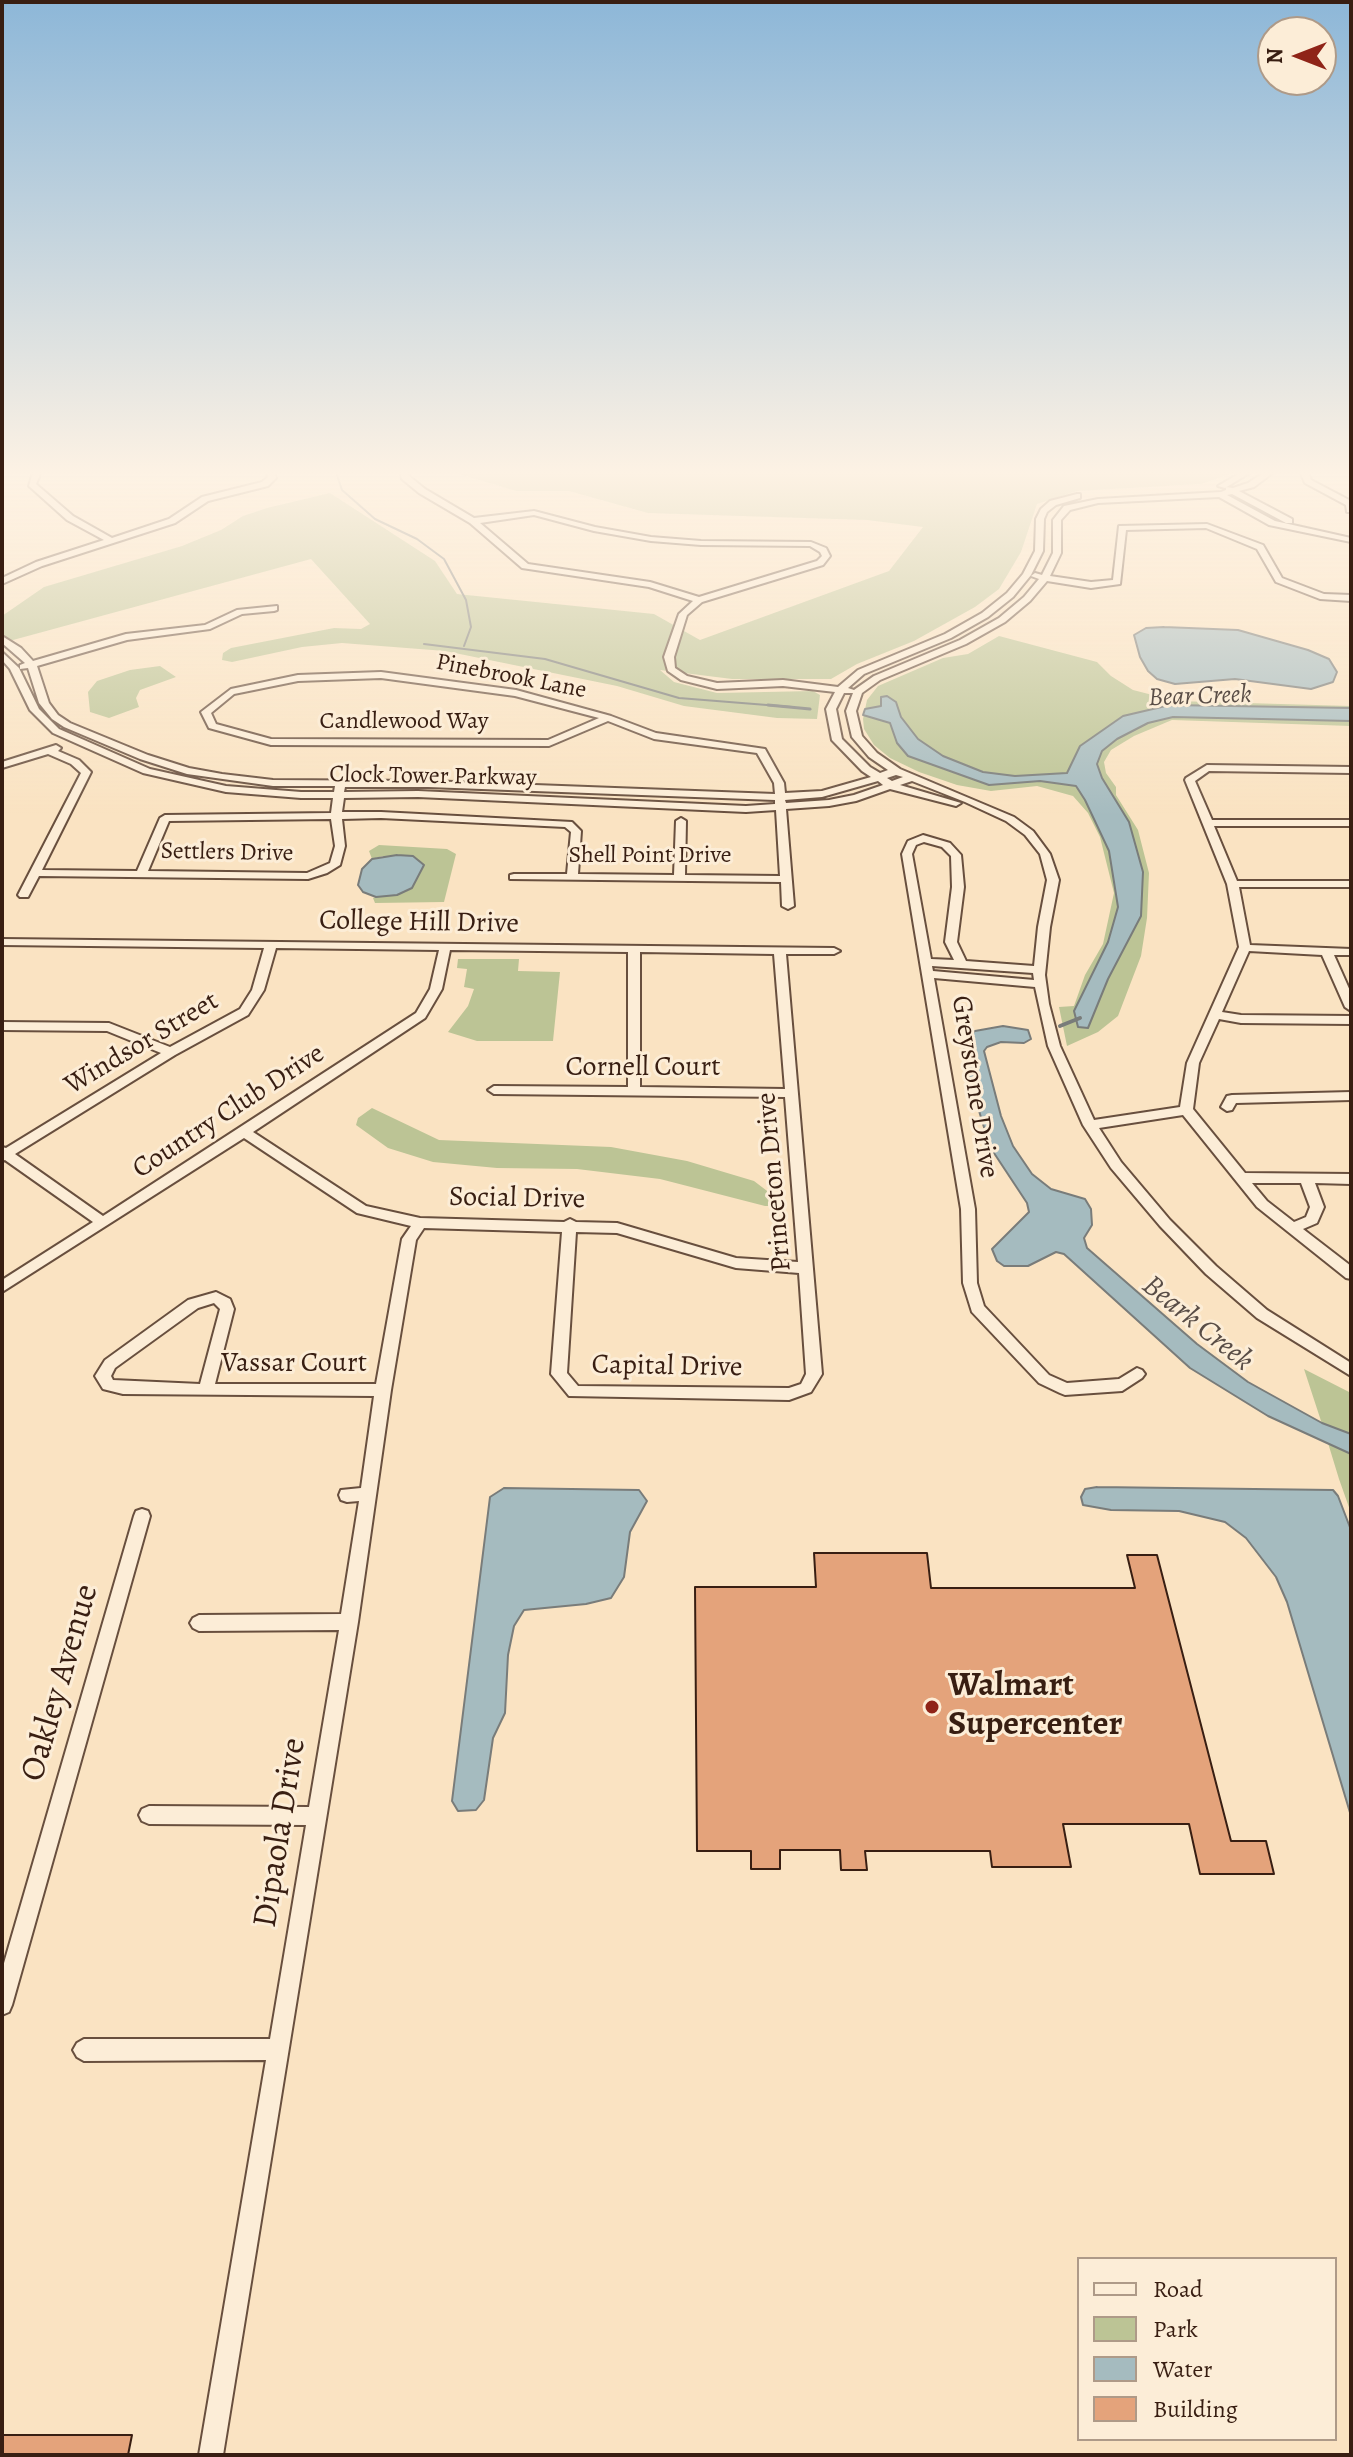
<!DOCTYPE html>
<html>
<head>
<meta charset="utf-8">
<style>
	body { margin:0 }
	#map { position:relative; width:1353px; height:2457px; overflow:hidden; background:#fae3c2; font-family:Alegreya,serif }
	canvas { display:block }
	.frame { position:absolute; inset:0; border:4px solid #381e12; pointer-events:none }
	.legend { position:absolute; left:1077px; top:2257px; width:260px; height:184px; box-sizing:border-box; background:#fcedd7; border:2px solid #ae9a88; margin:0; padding:10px 14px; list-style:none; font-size:24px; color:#381e12 }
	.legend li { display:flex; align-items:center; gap:16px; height:40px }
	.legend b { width:40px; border:2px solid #ae9a88 }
	.north { position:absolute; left:1257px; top:16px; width:80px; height:80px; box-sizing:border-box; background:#fcedd7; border:2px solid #ae9a88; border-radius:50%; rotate:270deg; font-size:22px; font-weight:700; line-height:32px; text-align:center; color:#381e12 }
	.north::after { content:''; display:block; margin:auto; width:28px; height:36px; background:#8f2418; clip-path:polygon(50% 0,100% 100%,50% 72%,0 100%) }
</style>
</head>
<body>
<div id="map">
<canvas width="1353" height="2457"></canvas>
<div class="frame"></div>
<ul class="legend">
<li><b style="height:10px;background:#fcedd7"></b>Road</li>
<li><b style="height:22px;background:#bcc495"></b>Park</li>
<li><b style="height:22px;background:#a5bbbf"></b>Water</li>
<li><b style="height:22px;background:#e4a37b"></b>Building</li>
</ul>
<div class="north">N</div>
</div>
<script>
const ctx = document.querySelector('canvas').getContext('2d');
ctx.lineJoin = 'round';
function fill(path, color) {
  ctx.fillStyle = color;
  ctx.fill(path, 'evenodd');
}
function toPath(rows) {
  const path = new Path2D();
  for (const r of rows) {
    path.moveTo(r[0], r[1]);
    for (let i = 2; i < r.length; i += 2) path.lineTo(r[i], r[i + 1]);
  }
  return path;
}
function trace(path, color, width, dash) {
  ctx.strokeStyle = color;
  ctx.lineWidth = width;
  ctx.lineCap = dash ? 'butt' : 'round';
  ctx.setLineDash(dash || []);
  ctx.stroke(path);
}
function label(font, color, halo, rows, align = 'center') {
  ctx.font = font + ' Alegreya,serif';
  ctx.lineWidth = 6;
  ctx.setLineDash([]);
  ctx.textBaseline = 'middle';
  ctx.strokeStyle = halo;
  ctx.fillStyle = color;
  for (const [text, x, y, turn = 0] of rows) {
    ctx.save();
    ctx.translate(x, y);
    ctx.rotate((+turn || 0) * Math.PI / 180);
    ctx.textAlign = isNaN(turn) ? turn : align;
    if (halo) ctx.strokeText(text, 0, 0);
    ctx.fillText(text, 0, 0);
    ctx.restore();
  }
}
fill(toPath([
	[453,472,1236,472,1201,484,1077,491,1037,504,1021,552,999,589,975,607,914,641,857,664,831,679,732,679,660,670,674,682,717,693,813,691,820,695,817,719,777,718,684,706,617,686,445,651,342,643,302,647,232,662,222,660,223,653,231,648,334,628,361,629,370,624,311,559,2,643,2,616,44,587,182,546,221,530,243,516,267,508,330,493,435,561,457,594,654,614,700,640,889,571,923,527,867,520,648,513,569,491,516,491],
	[999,636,1097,662,1111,676,1133,690,1176,701,1351,706,1351,726,1172,720,1134,736,1111,750,1104,762,1106,773,1116,787,1116,795,1138,830,1149,873,1147,918,1141,956,1118,1016,1098,1032,1067,1046,1059,1007,1074,1006,1085,975,1103,944,1114,893,1100,837,1088,813,1073,796,1037,786,991,791,957,785,919,772,890,758,874,745,864,729,863,719,867,700,878,686,943,658,968,654],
	[160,666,176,677,140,690,136,698,139,707,109,718,90,712,88,692,97,681,130,670],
	[379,845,447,849,456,854,444,902,375,903,373,898,376,897,395,895,383,856,372,859,369,851],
	[458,959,519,959,518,971,560,972,553,1041,477,1041,448,1032,468,1006,474,989,464,987,467,969,457,968],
	[372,1108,439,1140,611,1147,687,1161,754,1181,779,1200,779,1206,765,1206,660,1179,577,1169,497,1168,433,1162,388,1148,356,1125,358,1118],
	[1304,1369,1351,1393,1351,1434,1322,1424],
	[1328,1443,1351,1454,1351,1513,1339,1479]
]), '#bcc495');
const water = toPath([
	[1164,627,1238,630,1308,650,1329,659,1337,672,1333,682,1311,689,1235,679,1175,684,1157,679,1148,671,1140,657,1134,635,1146,628,1164,627],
	[887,696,896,702,901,717,918,739,943,756,983,772,1015,776,1067,773,1080,746,1123,716,1170,705,1351,708,1351,721,1173,717,1148,723,1117,739,1102,751,1097,764,1102,778,1129,822,1143,872,1141,916,1108,979,1088,1028,1078,1027,1074,1011,1108,942,1118,907,1109,851,1085,800,1076,786,1040,781,989,785,908,756,897,743,890,723,863,715,865,709,881,706,881,697,887,696],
	[397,855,413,856,424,865,412,888,397,895,376,897,363,892,358,885,362,869,372,859,397,855],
	[1003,1026,1028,1030,1031,1039,1024,1043,1001,1042,987,1047,984,1051,1001,1116,1013,1146,1032,1174,1051,1189,1085,1199,1091,1209,1092,1225,1084,1238,1087,1248,1197,1344,1248,1382,1322,1423,1351,1434,1351,1454,1268,1416,1190,1368,1064,1254,1056,1252,1028,1266,1004,1266,997,1261,992,1249,1029,1212,1027,1203,990,1147,969,1078,964,1046,968,1036,975,1031,1003,1026],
	[1097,1487,1333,1490,1338,1496,1351,1530,1351,1816,1287,1602,1276,1577,1246,1538,1225,1522,1179,1511,1111,1510,1083,1505,1081,1497,1085,1489,1097,1487],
	[504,1488,639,1490,647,1501,630,1532,624,1577,611,1598,586,1604,524,1610,514,1626,508,1655,505,1713,493,1738,484,1800,476,1810,458,1811,452,1801,490,1497,504,1488]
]);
fill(water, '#a5bbbf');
trace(water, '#797c7a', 2);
trace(toPath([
	[336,472,342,490,375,519,417,539,444,559,466,600,471,627,464,646],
	[424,644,545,659,679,698,792,707]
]), '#797c7a', 2);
trace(toPath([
	[768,705,810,709]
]), '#797c7a', 3);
trace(toPath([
	[1060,1026,1080,1018]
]), '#797c7a', 4);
const building = toPath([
	[814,1553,927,1553,931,1588,1135,1588,1127,1555,1157,1555,1231,1841,1266,1841,1274,1874,1200,1874,1189,1824,1063,1824,1071,1867,992,1867,990,1851,865,1851,867,1870,841,1870,840,1850,780,1850,780,1869,751,1869,751,1851,697,1851,695,1587,816,1587,814,1553],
	[2,2435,132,2435,128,2455,2,2455,2,2435]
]);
fill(building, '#e4a37b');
trace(building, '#381e12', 2);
const minor = toPath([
	[33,472,41,472,36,484,73,516,112,538,169,519,202,497,262,482,268,477,267,472,275,472,276,478,268,486,208,501,175,523,42,566,2,584,2,578,36,562,104,540,67,520,29,486,33,472],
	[400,472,408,472,409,476,425,489,474,518,534,511,595,527,651,537,701,541,811,542,826,548,830,556,823,565,702,602,687,615,674,657,675,668,687,676,717,683,783,680,838,687,858,670,945,634,982,613,1007,593,1023,574,1035,551,1036,519,1041,509,1050,501,1077,494,1080,494,1080,498,1056,505,1047,512,1044,519,1043,551,1031,575,1013,597,988,617,951,638,864,674,848,688,854,690,874,676,960,640,999,618,1024,597,1039,579,1031,576,1035,573,1042,575,1053,553,1053,520,1064,506,1098,499,1221,492,1226,490,1226,487,1233,488,1248,483,1265,472,1274,472,1254,487,1239,491,1292,519,1292,523,1286,523,1232,494,1227,495,1275,521,1351,538,1351,542,1269,525,1219,497,1098,503,1070,510,1061,520,1061,553,1050,576,1091,582,1113,580,1119,526,1207,524,1263,545,1282,578,1324,594,1351,595,1351,601,1320,599,1276,582,1257,549,1206,528,1126,530,1120,584,1091,588,1047,581,1030,601,1005,622,966,644,880,680,862,693,856,711,862,736,877,753,900,769,1014,817,1033,831,1050,854,1059,880,1050,927,1045,975,1049,1004,1060,1046,1094,1120,1180,1107,1187,1063,1239,947,1227,884,1185,780,1186,778,1207,765,1351,767,1351,773,1209,771,1195,781,1212,820,1351,820,1351,826,1214,826,1237,881,1351,881,1351,887,1239,887,1250,945,1351,949,1351,955,1334,955,1351,993,1351,1011,1345,1007,1322,955,1249,951,1222,1012,1241,1015,1351,1016,1351,1024,1241,1023,1219,1019,1199,1063,1193,1109,1245,1173,1351,1174,1351,1184,1315,1183,1324,1207,1317,1223,1303,1229,1351,1266,1351,1279,1346,1278,1257,1207,1183,1115,1099,1128,1121,1162,1170,1220,1216,1266,1267,1310,1351,1363,1351,1376,1257,1318,1206,1274,1160,1226,1111,1168,1083,1125,1048,1046,1035,987,934,978,975,1209,977,1283,984,1306,1049,1375,1067,1383,1119,1379,1137,1368,1142,1370,1145,1374,1142,1378,1122,1391,1065,1395,1060,1393,1039,1383,972,1312,963,1283,961,1209,902,854,908,841,923,835,950,843,961,855,964,887,957,942,966,961,1034,966,1038,927,1047,880,1040,854,1025,835,1006,821,965,802,912,781,900,785,961,803,956,806,890,789,856,801,829,806,786,809,794,906,788,909,782,906,781,882,510,879,510,875,514,874,567,874,571,832,565,827,381,818,342,819,345,846,340,865,327,873,308,879,39,876,28,897,20,897,18,895,81,773,71,764,48,754,2,768,2,762,56,745,61,748,58,751,79,760,91,772,42,870,137,871,160,818,165,815,331,813,333,798,301,798,226,792,143,773,53,733,30,710,10,669,2,660,2,652,19,668,39,709,59,729,150,769,226,786,301,792,334,792,335,786,273,786,187,774,140,759,64,727,52,719,39,703,28,668,20,669,20,665,25,663,2,643,2,636,21,648,33,661,126,634,205,625,237,610,277,606,277,610,274,611,242,614,210,629,127,640,37,666,49,703,58,715,70,723,148,755,189,768,222,774,273,780,428,781,775,794,774,783,757,753,654,739,608,721,549,746,271,745,209,728,201,712,231,689,298,675,381,672,516,690,611,716,656,733,765,749,784,783,785,793,822,791,871,777,862,771,832,740,826,709,835,692,783,686,717,689,681,680,668,671,664,657,679,614,693,601,649,587,522,568,470,523,419,493,402,479,400,472],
	[534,515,594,531,651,541,701,545,810,546,820,552,822,556,817,561,699,597,650,582,528,564,480,523,534,515],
	[381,678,515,696,599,718,548,740,271,739,216,724,211,713,234,694,298,681,381,678],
	[844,693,853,693,846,711,852,737,869,757,888,770,880,773,870,767,842,739,836,709,844,693],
	[896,775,903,777,892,781,887,778,896,775],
	[878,781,883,785,854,795,829,800,786,803,785,800,822,797,878,781],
	[345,787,428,787,775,800,775,804,746,806,418,791,344,792,345,787],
	[418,797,746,812,776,810,780,876,685,875,686,821,681,818,676,821,674,875,578,874,581,831,572,822,381,812,342,812,344,798,418,797],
	[331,819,335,846,330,863,307,873,148,871,169,821,331,819],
	[924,842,942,847,951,856,952,887,945,942,954,960,931,959,912,854,916,845,924,842],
	[932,966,1033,973,1034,980,933,971,932,966],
	[1252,1183,1301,1183,1310,1207,1306,1217,1294,1222,1267,1201,1252,1183],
	[1242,472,1251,472,1225,488,1218,486,1242,472],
	[1300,472,1308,472,1311,480,1351,501,1351,512,1347,512,1346,505,1305,483,1300,472],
	[2,939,834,948,840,951,834,954,786,954,822,1374,811,1392,789,1400,569,1396,551,1374,562,1232,424,1228,416,1240,391,1390,358,1622,223,2455,199,2455,266,2060,84,2061,77,2057,73,2050,77,2043,84,2039,270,2039,306,1825,149,1824,142,1821,139,1815,142,1809,149,1806,309,1807,339,1630,199,1631,193,1628,190,1623,193,1618,199,1615,341,1614,359,1501,347,1502,341,1500,339,1495,341,1490,361,1488,374,1396,123,1394,103,1389,95,1376,105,1360,188,1300,216,1292,230,1299,234,1309,215,1384,376,1384,402,1239,411,1226,357,1213,244,1138,2,1292,2,1280,93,1222,5,1160,2,1161,2,1147,6,1148,161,1053,107,1031,2,1030,2,1022,109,1023,170,1047,240,1009,252,990,264,948,2,945,2,939],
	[276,948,439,950,430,989,416,1013,103,1216,15,1154,175,1055,248,1015,264,990,276,948],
	[450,950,628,952,628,1087,494,1086,488,1090,494,1094,785,1097,798,1262,736,1258,617,1223,576,1222,570,1219,564,1222,420,1218,366,1206,253,1132,425,1018,442,989,450,950],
	[640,952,774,954,785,1089,640,1087,640,952],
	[576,1232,617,1233,736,1268,799,1273,806,1374,801,1384,789,1388,578,1386,567,1373,576,1232],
	[214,1303,220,1309,200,1384,113,1380,111,1376,115,1368,198,1308,214,1303],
	[1351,1092,1351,1100,1236,1103,1232,1110,1227,1111,1221,1107,1227,1096,1232,1095,1351,1092],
	[142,1509,148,1511,150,1516,12,2005,9,2012,2,2015,2,1970,134,1516,136,1511,142,1509]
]);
trace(minor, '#684f3e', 4);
fill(minor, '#fcedd7');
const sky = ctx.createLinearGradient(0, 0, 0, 816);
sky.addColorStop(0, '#8db7d8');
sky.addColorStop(0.58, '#fdf2e4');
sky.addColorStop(1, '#fdf2e400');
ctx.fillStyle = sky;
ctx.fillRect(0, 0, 1353, 816);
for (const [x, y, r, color] of [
	[932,1707,8,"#8f2418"]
]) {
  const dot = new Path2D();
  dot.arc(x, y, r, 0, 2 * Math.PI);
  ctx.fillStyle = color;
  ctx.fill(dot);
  trace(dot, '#fcedd7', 3);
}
label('24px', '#381e12', '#fcedd7', [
	["Pinebrook Lane",511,677,11],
	["Candlewood Way",404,722],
	["Clock Tower Parkway",433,777,1],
	["Settlers Drive",227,853,1],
	["Shell Point Drive",650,856]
]);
label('italic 26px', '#594d46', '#fcedd7', [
	["Bear Creek",1200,697,-2]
]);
label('28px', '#381e12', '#fcedd7', [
	["College Hill Drive",419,923,1],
	["Windsor Street",142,1044,-31],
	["Cornell Court",643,1068],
	["Greystone Drive",974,1087,81],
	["Country Club Drive",229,1112,-33],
	["Princeton Drive",775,1182,-95],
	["Social Drive",517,1199,1],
	["Vassar Court",294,1364],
	["Capital Drive",667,1367,1]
]);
label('italic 30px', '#594d46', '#fcedd7', [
	["Beark Creek",1197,1324,39]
]);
label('34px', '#381e12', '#fcedd7', [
	["Oakley Avenue",61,1683,-74],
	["Dipaola Drive",281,1833,-81]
]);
label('bold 34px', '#381e12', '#fcedd7', [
	["Walmart",948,1687],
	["Supercenter",948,1726]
], 'left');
</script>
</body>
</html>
